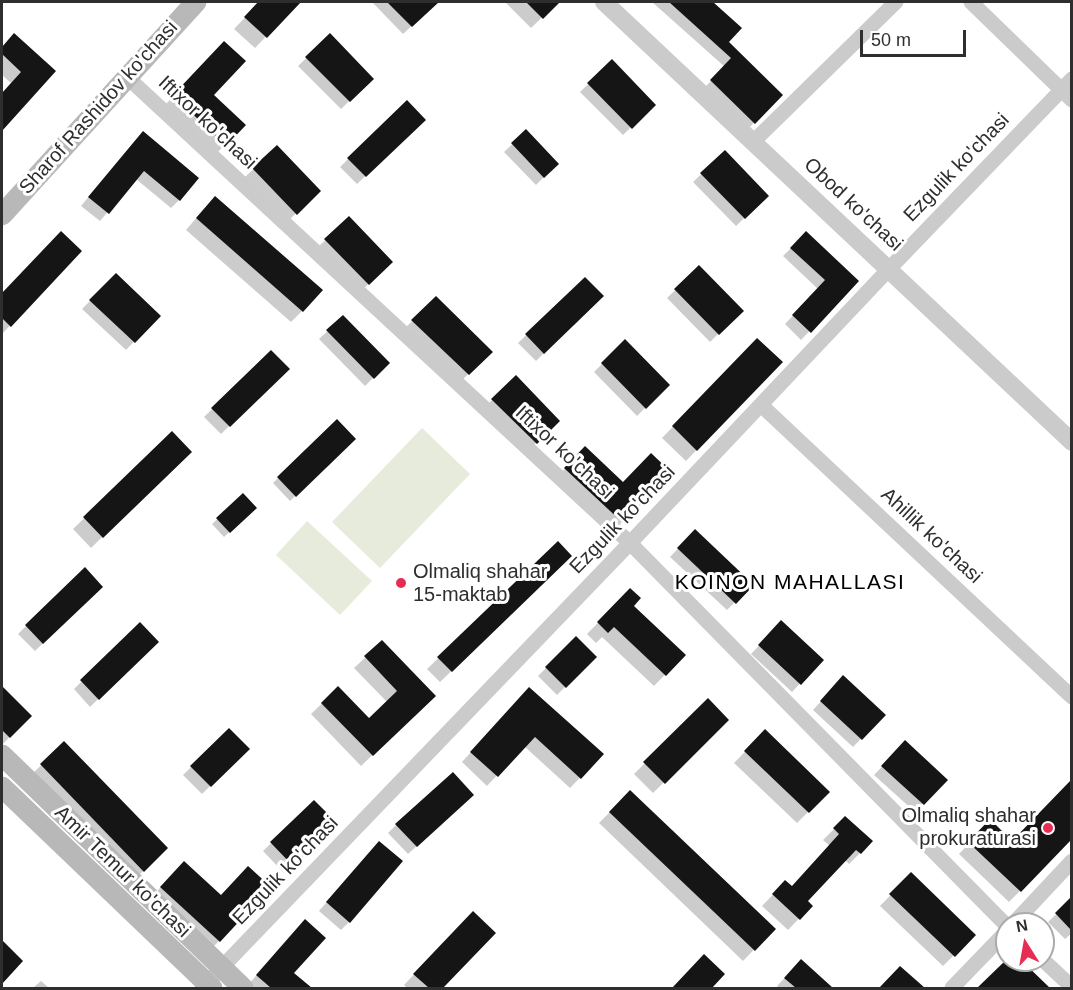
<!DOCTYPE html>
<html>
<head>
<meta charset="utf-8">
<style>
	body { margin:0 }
	#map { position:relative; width:1073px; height:990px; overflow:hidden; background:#fff; font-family:Helvetica,sans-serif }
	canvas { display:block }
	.frame { position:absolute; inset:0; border:3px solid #2e2e2e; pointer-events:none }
	.north { position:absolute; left:995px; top:912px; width:60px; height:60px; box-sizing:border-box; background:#fff; border:2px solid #ababab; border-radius:50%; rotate:349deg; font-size:16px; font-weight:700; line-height:24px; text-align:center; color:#2e2e2e }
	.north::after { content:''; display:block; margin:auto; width:21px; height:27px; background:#e62e55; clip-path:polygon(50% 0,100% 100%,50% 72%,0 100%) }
	.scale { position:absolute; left:860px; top:30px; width:106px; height:27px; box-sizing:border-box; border:3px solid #2e2e2e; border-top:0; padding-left:8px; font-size:18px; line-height:21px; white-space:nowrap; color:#2e2e2e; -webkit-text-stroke:4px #fff; paint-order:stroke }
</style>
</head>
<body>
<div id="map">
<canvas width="1073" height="990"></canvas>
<div class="frame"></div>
<div class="north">N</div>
<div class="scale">50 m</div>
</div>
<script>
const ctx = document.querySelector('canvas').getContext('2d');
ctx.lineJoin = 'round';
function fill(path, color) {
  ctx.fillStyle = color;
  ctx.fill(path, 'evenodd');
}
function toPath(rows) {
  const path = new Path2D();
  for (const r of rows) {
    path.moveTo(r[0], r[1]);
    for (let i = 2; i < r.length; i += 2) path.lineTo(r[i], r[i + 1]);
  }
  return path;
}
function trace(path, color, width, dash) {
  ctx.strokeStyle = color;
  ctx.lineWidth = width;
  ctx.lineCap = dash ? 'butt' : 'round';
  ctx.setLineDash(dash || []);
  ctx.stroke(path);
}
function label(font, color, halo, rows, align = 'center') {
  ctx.font = font + ' Helvetica,sans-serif';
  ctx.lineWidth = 6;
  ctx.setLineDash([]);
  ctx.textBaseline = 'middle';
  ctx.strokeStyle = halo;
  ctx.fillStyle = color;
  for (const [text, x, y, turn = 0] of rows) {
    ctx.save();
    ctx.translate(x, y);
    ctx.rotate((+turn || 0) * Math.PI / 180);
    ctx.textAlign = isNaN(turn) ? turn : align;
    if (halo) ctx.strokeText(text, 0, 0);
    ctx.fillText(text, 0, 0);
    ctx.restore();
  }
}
fill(toPath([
	[422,428,470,474,380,568,332,522],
	[307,521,372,581,340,615,276,555]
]), '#e6ebdb');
fill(toPath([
	[260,2,299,2,255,48,234,29],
	[372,2,433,2,435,4,403,34],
	[505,2,558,2,531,28],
	[652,2,710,2,740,28,727,42,781,95,746,131,703,89,725,67],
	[330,35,372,79,341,109,298,66],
	[224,43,212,96,243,125,217,153,166,104],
	[3,46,54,71,2,129,2,94,11,83,2,75,2,48],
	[612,61,654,105,623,135,580,92],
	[407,102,424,120,357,184,340,167],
	[526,131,557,164,536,185,504,152],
	[135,141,179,200,171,208,136,179,100,221,81,206],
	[277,147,319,191,288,221,245,177],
	[724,152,767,196,736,226,693,182],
	[204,209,302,311,291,322,186,230],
	[349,218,391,262,360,292,317,248],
	[806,233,857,281,801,340,785,324,818,289,783,256],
	[50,244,80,252,2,334,2,295],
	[699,267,741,311,710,342,667,298],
	[116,275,159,316,126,350,82,309],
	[585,279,602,296,536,361,518,343],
	[436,298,491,352,457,385,402,331],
	[343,317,388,363,365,386,319,339],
	[757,340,781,362,686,461,662,438],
	[625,341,668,385,637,416,594,372],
	[271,352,288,369,221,434,204,417],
	[516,377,558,421,528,451,484,408],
	[337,421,354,439,290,501,273,483],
	[172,433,190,452,91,548,73,529],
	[585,448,623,484,670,473,614,530,557,477],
	[243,495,255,508,224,537,212,524],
	[695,531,752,585,727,610,670,557],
	[558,543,570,556,440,682,427,669],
	[84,569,101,587,35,651,18,634],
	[630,590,632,606,684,655,654,686,602,637,596,643,587,634],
	[140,624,157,642,90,707,74,689],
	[774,630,822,660,792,692,751,654],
	[576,638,595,657,557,695,538,676],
	[382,642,434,696,361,766,311,714,338,688,369,720,387,702,354,668],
	[835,686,884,715,853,747,813,710],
	[2,688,30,716,2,745],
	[519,699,602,755,570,788,524,746,487,786,462,762],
	[708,701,727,720,653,793,634,774],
	[229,730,248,749,202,794,183,775],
	[765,731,828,792,797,823,734,763],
	[64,743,166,848,132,882,30,776],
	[905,743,945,780,915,812,874,775],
	[1072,781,1072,838,1009,902,959,854,990,821,1012,843],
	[630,792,774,929,743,961,599,823],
	[314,802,335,823,284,873,263,851],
	[464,803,408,854,388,833,396,825],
	[834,829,860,853,849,864,845,860,806,902,811,906,788,930,762,906,785,882,791,888,830,846,823,840],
	[371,851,349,922,341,930,319,911],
	[173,874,221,897,219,941,208,952,150,899],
	[911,874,974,935,943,966,880,906],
	[1072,899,1072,933,1065,939,1048,922],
	[462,924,494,933,440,988,407,988,404,985],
	[295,932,292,973,310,988,248,988,246,987],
	[2,942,21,961,2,982],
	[704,956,723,974,710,988,673,988],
	[1008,960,1019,960,1048,988,979,988],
	[801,961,831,988,779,988,777,986],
	[900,968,920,986,918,988,880,988],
	[41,981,49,988,33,988]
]), '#0003');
fill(toPath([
	[258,2,301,2,267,38,244,17],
	[387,2,439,2,412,27],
	[526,2,560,2,543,19],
	[669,2,713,2,742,28,729,42,783,95,755,124,710,80,731,58],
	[14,33,56,71,2,131,2,93,21,72,2,54,2,47],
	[330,33,374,79,350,102,305,57],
	[224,41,246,61,214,95,246,125,226,146,173,95],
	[612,59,656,105,632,129,587,83],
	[407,100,426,120,366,177,347,158],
	[526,129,559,164,544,178,511,143],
	[143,131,199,178,180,201,144,171,109,214,88,197],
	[277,145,321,191,297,215,252,168],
	[725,150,769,196,745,219,700,173],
	[215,196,323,290,303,312,196,218],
	[349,216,393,262,369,285,324,239],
	[61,231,82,251,11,327,2,318,2,293],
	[806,231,859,281,811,333,792,315,825,280,790,248],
	[699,265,744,311,719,335,674,289],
	[116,273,161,316,135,343,89,300],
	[585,277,604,296,544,354,525,334],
	[436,296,493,352,469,375,411,320],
	[343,315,390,363,374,379,326,330],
	[757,338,783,362,697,451,672,426],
	[625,339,670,385,646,409,601,363],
	[271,350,290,369,230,427,211,408],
	[516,375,560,421,537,444,491,399],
	[337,419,356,439,296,497,277,477],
	[172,431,192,452,103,538,83,517],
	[585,446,623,482,651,453,672,473,623,523,564,468],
	[243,493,257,508,230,533,216,518],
	[695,529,754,585,736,604,677,548],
	[558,541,572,556,452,672,437,657],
	[85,567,103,587,43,644,25,625],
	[630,588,641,598,634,606,686,655,666,676,614,627,608,633,597,622],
	[781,620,824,660,801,685,758,645],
	[140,622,159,642,99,700,80,680],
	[576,636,597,657,566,688,545,667],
	[382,640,436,696,373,756,321,703,338,686,369,718,397,691,364,656],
	[843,675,886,715,862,740,820,701],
	[2,686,32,716,10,738,2,730],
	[529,687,604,754,581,779,535,737,498,777,470,752],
	[708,698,729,720,665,784,643,762],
	[229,728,250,749,211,787,190,766],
	[765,729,830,792,809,813,744,751],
	[905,740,948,780,924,805,881,766],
	[64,741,168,848,144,872,40,764],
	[453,772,474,795,417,847,395,824],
	[1071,780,1071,840,1021,892,968,842,990,819,1012,841],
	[630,790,776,929,755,951,609,812],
	[314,800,337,823,293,866,270,842],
	[845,816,873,841,861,854,856,850,808,901,813,906,800,920,772,894,785,880,792,886,839,834,833,828],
	[379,841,403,861,350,923,326,902],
	[184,861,221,895,248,866,271,887,220,942,160,887],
	[911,872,976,935,955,957,889,894],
	[1071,897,1071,930,1055,913],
	[473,911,496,933,443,988,429,988,413,974],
	[305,919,326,938,294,973,312,988,271,988,256,975],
	[2,940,23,961,2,984],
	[704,954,725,974,712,988,672,988],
	[801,959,833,988,796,988,784,978],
	[1006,960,1021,960,1050,988,977,988],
	[900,966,925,988,879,988]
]), '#151515');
trace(toPath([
	[971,2,1072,100],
	[127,77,630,543,1007,926],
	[753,142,896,2],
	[761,405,1072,697],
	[1013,924,1072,861],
	[1043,960,1072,987],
	[202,988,630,543,889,269,1072,79],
	[952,988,1007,931]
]), '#cbcbcb', 15);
trace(toPath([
	[604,2,1072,442]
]), '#cbcbcb', 18);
trace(toPath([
	[2,215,196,2],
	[2,755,243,988],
	[2,787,212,988]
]), '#b8b8b8', 21);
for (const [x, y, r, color] of [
	[401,583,6,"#e62e55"],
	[1048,828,6,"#e62e55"]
]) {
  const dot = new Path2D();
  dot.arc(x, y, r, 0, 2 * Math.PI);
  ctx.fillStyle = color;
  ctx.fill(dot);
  trace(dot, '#fff', 2);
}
label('20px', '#2e2e2e', '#fff', [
	["Sharof Rashidov ko'chasi",99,108,-48],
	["Iftixor ko'chasi",207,123,43],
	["Ezgulik ko'chasi",957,168,-46],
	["Obod ko'chasi",853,205,43],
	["Iftixor ko'chasi",564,453,43],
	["Ezgulik ko'chasi",623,520,-46],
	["Ahillik ko'chasi",931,536,43],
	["Ezgulik ko'chasi",286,871,-46],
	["Amir Temur ko'chasi",122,872,44]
]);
label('20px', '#2e2e2e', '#fff', [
	["Olmaliq shahar",413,572],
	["15-maktab",413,595],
	["Olmaliq shahar",1036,816,"right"],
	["prokuraturasi",1036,839,"right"]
], 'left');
ctx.letterSpacing = '1.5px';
label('21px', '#000', '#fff', [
	["KOINON MAHALLASI",790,583]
]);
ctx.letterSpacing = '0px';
</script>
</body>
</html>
